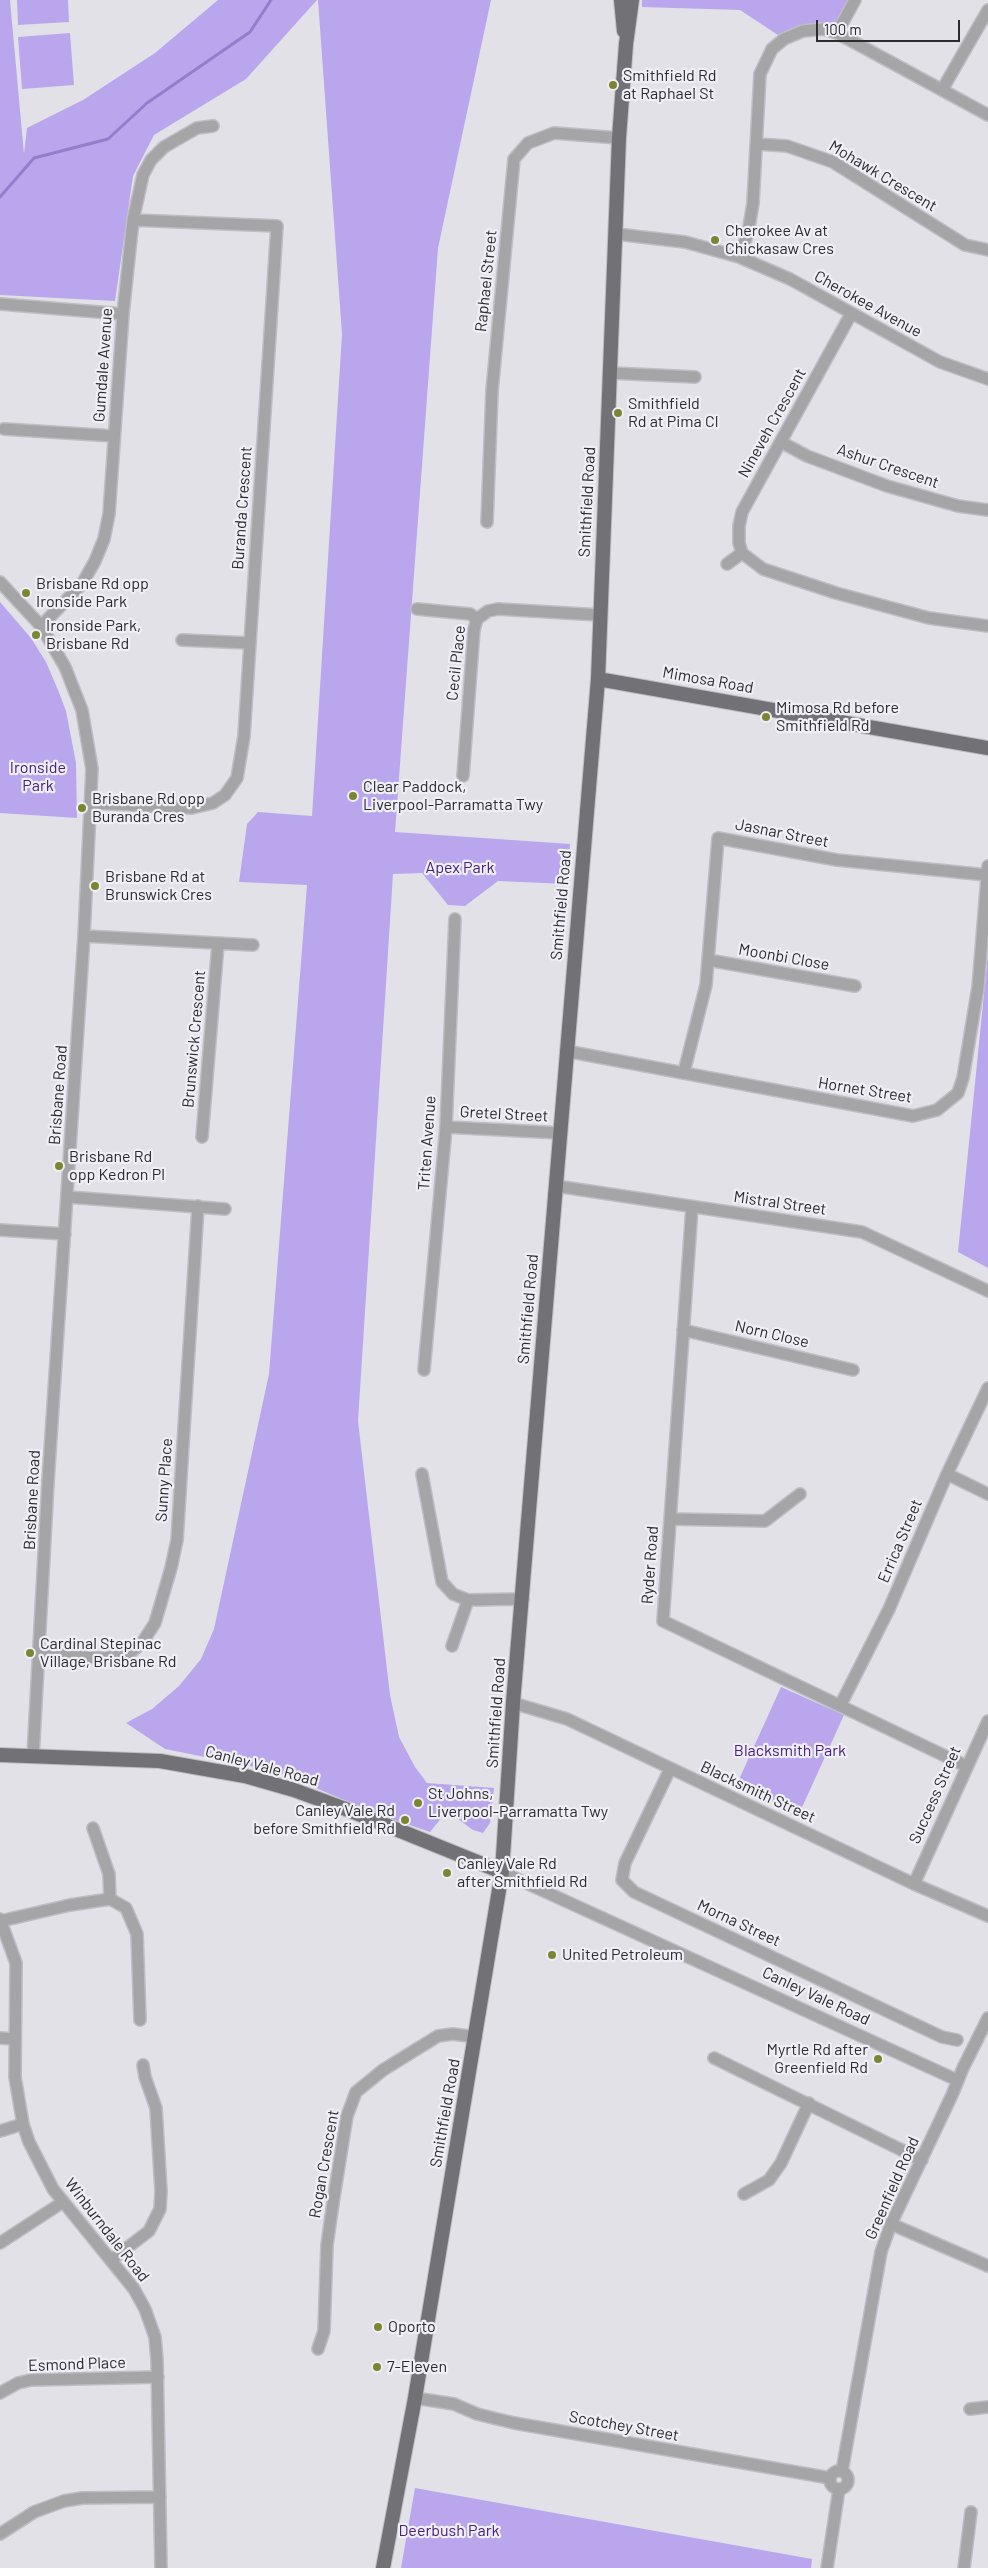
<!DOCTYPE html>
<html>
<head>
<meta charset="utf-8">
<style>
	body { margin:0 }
	#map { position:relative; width:988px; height:2568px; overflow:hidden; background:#e3e1e8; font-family:Barlow,sans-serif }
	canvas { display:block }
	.scale { position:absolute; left:816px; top:20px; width:144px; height:22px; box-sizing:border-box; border:2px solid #2c2b2e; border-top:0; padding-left:6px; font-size:15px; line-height:18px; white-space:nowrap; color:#2c2b2e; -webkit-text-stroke:4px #f0eef6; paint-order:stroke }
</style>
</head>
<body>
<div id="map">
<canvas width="988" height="2568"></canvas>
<div class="scale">100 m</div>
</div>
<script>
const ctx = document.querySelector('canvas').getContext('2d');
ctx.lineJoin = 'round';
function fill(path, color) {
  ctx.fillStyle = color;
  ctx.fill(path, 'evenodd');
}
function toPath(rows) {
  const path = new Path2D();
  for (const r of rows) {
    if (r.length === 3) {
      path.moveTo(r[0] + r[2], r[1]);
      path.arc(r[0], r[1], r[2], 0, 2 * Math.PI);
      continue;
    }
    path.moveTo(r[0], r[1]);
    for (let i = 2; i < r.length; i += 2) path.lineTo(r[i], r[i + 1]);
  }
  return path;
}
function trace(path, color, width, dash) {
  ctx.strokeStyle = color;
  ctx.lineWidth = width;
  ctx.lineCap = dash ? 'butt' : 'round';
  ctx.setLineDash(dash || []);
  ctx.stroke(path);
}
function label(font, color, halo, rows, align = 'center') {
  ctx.font = font + ' Barlow,sans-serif';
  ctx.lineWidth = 4.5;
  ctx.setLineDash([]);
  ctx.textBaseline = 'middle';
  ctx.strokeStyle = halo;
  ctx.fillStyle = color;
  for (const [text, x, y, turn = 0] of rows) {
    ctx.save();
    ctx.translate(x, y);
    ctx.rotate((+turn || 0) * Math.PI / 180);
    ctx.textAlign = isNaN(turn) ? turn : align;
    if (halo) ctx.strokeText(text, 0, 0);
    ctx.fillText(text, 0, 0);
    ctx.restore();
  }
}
fill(toPath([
	[0,0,10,0,24,154,27,128,83,100,155,53,218,0,317,0,246,79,154,135,133,176,115,301,0,295],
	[17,0,68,0,69,22,18,25],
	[318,0,491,0,438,248,395,832,570,844,567,884,498,881,465,906,448,905,422,873,393,874,358,1421,390,1695,399,1737,415,1767,427,1783,494,1788,490,1823,483,1833,473,1830,447,1811,430,1832,378,1814,275,1771,165,1749,126,1723,152,1709,179,1686,201,1659,214,1629,269,1374,307,885,239,882,247,824,258,812,312,816,342,334],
	[642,0,850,0,836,23,819,22,797,26,778,35,740,10,642,7],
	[70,33,74,85,22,89,18,37],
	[0,602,31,638,46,662,58,690,66,711,76,763,77,818,0,813],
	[988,954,988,1268,958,1252],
	[781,1687,844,1715,799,1814,736,1786],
	[415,2488,812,2559,811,2568,401,2568]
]), '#b9a6ed');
trace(toPath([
	[0,197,34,158,108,139,147,103,250,32,271,0]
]), '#947ecc', 3);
const minor = toPath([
	[837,33,855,0],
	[942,90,988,10],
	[757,144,787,146,833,162,965,245,988,250],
	[616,234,685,242,739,257,790,279,940,362,988,379],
	[739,257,748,233,753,203,760,74,772,49,784,39,803,31,823,29,837,33,988,115],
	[0,304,123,314],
	[851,314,742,512,739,526,739,543,742,553,763,569,836,593,929,618,988,626],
	[611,373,695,377],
	[4,429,114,436],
	[781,442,807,456,887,486,958,506,988,510],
	[487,522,492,391,514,159,528,143,554,133,619,138],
	[727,564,742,553],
	[0,582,41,626,65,667,82,710,92,769,84,936,48,1482,33,1757],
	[417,609,470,614,477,619],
	[41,626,82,584,95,561,104,539,109,514,123,314,133,220,143,175,151,160,164,147,197,128,213,126],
	[182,640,249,643],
	[463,776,474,630,477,619,488,611,498,609,600,615],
	[92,803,192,808,213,803,225,795,237,778,244,736,277,226,133,220],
	[84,936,253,945],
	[708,960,855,986],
	[566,1051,913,1116,937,1110,958,1093,963,1078,978,987,988,866],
	[684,1072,706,985,718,838,837,860,987,875],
	[446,1127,560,1133],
	[202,1137,218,944],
	[556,1186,862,1232,988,1291],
	[68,1197,225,1209],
	[692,1207,663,1621,966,1766],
	[0,1230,65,1234],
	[683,1330,853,1370],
	[424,1370,446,1127,455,919],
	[422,1474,442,1582,453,1594,468,1600,523,1599],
	[947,1474,988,1494],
	[670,1519,765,1521,800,1494],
	[452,1646,468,1600],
	[39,1654,103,1658,120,1656,131,1652,142,1643,155,1623,171,1568,177,1540,198,1206],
	[513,1703,567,1719,914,1884,988,1916],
	[840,1706,889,1609,947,1474,988,1388],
	[670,1769,625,1863,622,1880,634,1892,942,2037,957,2040],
	[93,1828,109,1874,110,1899],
	[502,1872,957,2080],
	[914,1884,988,1721],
	[0,1919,16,1963,15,2077,23,2124,29,2142,53,2189,134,2289,145,2309,155,2337,157,2360,161,2568],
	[1,1921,70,1905,110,1899,126,1908,137,1934,140,2020],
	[0,2038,14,2039],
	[714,2058,922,2160],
	[0,2131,23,2124],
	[744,2194,769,2180,781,2163,809,2103],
	[891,2224,988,2266],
	[0,2243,63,2202],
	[111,2260,149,2231,160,2209,161,2191,156,2108,145,2077,143,2065],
	[318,2349,324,2331,327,2245,333,2203,347,2116,356,2092,383,2070,438,2036,453,2034,476,2037],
	[0,2393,18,2383,31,2380,158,2377],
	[415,2398,454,2404,477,2414,514,2423,830,2478],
	[970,2409,988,2407],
	[839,2480,9],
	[842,2471,881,2252,891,2224,952,2095,963,2068,988,2018],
	[0,2534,34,2512,64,2501,82,2498,160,2497],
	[827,2568,839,2489],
	[964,2568,971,2512]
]);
const major = toPath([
	[621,0,624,31],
	[598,679,988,748],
	[0,1755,160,1761,245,1776,294,1790,351,1811,502,1872],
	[383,2568,415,2398,502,1872,513,1703,598,679,619,138,626,44,632,0]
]);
trace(minor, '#bebdc3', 14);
trace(major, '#bebdc3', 16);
trace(minor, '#a5a4a7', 11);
trace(major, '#727176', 14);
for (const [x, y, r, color] of [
	[613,85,5,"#7b8532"],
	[715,240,5,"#7b8532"],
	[618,413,5,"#7b8532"],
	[26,593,5,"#7b8532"],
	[36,635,5,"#7b8532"],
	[766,717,5,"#7b8532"],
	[353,796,5,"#7b8532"],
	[82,808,5,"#7b8532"],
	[95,886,5,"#7b8532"],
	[59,1166,5,"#7b8532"],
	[30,1653,5,"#7b8532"],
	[418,1803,5,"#7b8532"],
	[405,1820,5,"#7b8532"],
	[447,1873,5,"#7b8532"],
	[552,1955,5,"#7b8532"],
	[878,2059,5,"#7b8532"],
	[378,2327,5,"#7b8532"],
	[377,2367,5,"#7b8532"]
]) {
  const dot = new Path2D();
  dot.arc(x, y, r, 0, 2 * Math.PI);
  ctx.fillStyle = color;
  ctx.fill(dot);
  trace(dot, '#f0eef6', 2);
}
label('16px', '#2c2b2e', '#f0eef6', [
	["Smithfield Rd",623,76],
	["at Raphael St",623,94],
	["Cherokee Av at",725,231],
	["Chickasaw Cres",725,249],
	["Smithfield",628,404],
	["Rd at Pima Cl",628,422],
	["Brisbane Rd opp",36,584],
	["Ironside Park",36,602],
	["Ironside Park,",46,626],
	["Brisbane Rd",46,644],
	["Mimosa Rd before",776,708],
	["Smithfield Rd",776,726],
	["Clear Paddock,",363,787],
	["Liverpool-Parramatta Twy",363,805],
	["Brisbane Rd opp",92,799],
	["Buranda Cres",92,817],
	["Brisbane Rd at",105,877],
	["Brunswick Cres",105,895],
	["Brisbane Rd",69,1157],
	["opp Kedron Pl",69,1175],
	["Cardinal Stepinac",40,1644],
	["Village, Brisbane Rd",40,1662],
	["St Johns,",428,1794],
	["Liverpool-Parramatta Twy",428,1812],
	["Canley Vale Rd",395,1811,"right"],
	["before Smithfield Rd",395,1829,"right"],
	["Canley Vale Rd",457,1864],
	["after Smithfield Rd",457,1882],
	["United Petroleum",562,1955],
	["Myrtle Rd after",868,2050,"right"],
	["Greenfield Rd",868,2068,"right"],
	["Oporto",388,2327],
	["7-Eleven",387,2367]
], 'left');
label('16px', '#2c2b2e', '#f0eef6', [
	["Mohawk Crescent",883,176,31],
	["Raphael Street",486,281,-84],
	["Cherokee Avenue",868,304,29],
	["Gumdale Avenue",103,365,-86],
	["Nineveh Crescent",772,423,-61],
	["Ashur Crescent",888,466,19],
	["Smithfield Road",587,502,-87],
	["Buranda Crescent",242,508,-86],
	["Cecil Place",456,663,-84],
	["Mimosa Road",708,680,10],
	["Jasnar Street",782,833,11],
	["Smithfield Road",561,905,-85],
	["Moonbi Close",784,957,10],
	["Brunswick Crescent",194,1039,-85],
	["Hornet Street",865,1090,9],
	["Brisbane Road",58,1095,-86],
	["Gretel Street",504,1114,3],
	["Triten Avenue",427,1143,-86],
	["Mistral Street",780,1203,8],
	["Smithfield Road",528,1309,-85],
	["Norn Close",772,1334,13],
	["Sunny Place",164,1480,-86],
	["Brisbane Road",32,1500,-87],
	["Errica Street",900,1541,-67],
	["Ryder Road",650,1565,-86],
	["Smithfield Road",496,1713,-86],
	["Canley Vale Road",262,1766,15],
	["Blacksmith Street",758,1792,25],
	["Success Street",935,1795,-66],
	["Morna Street",739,1923,25],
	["Canley Vale Road",816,1996,25],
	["Smithfield Road",445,2113,-80],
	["Rogan Crescent",324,2164,-80],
	["Greenfield Road",892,2188,-66],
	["Winburndale Road",107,2230,52],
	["Esmond Place",77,2364,-2],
	["Scotchey Street",624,2426,10]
]);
label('16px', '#45217d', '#f0eef6', [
	["Ironside",38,768],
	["Park",38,786],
	["Apex Park",460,868],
	["Blacksmith Park",790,1751],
	["Deerbush Park",449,2531]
]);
</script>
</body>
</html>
